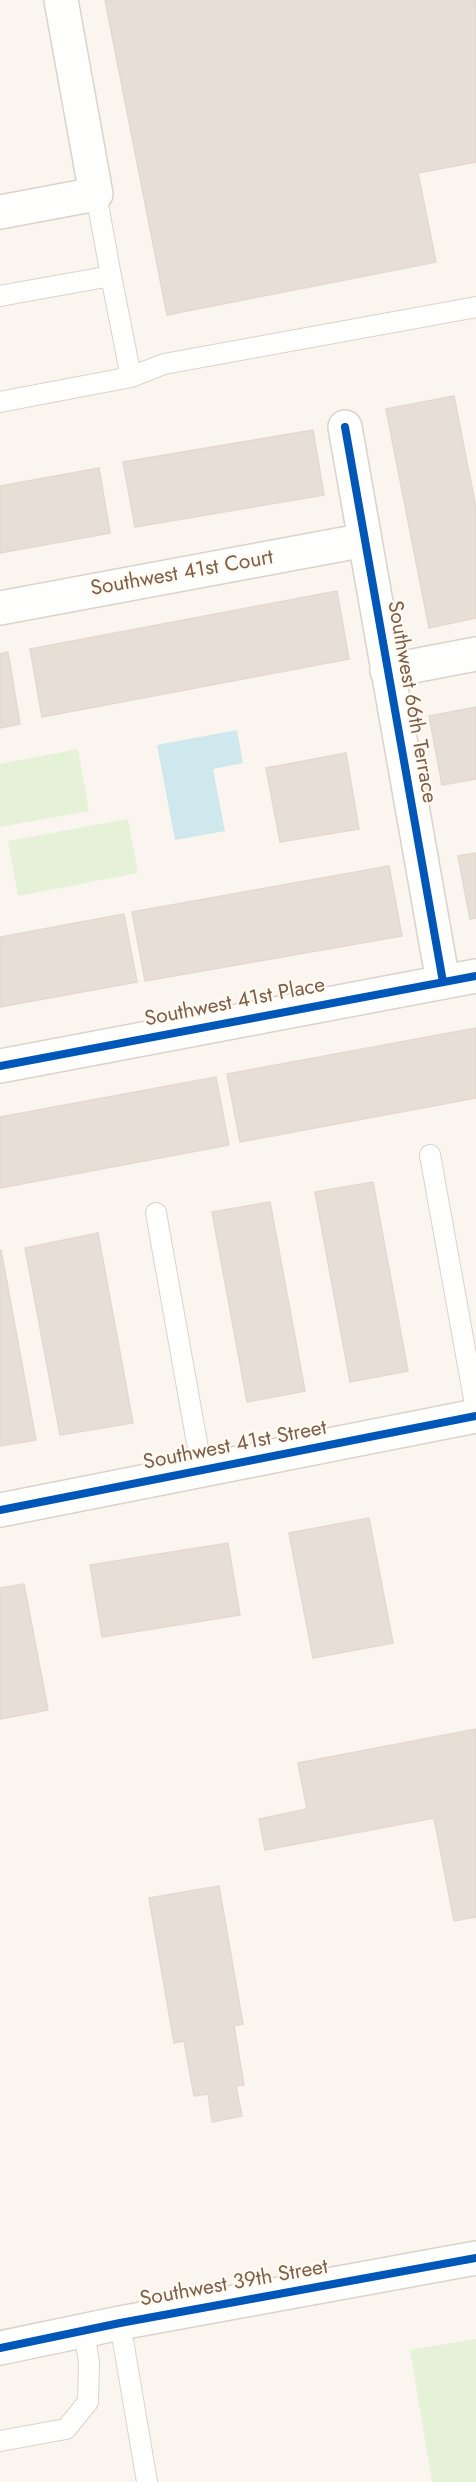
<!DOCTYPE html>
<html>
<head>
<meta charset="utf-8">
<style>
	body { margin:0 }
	canvas { display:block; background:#faf6ef }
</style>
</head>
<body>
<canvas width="476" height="2482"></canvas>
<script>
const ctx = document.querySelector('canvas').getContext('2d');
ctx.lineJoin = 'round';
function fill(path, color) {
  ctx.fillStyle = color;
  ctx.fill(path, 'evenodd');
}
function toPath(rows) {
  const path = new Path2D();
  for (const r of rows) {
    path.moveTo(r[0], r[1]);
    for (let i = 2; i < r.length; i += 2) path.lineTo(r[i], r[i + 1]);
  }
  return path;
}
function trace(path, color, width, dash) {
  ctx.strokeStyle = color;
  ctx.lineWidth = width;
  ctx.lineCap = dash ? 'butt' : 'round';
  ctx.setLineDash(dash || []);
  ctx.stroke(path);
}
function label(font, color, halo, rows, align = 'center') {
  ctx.font = font + ' Jost,sans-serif';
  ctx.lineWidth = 4.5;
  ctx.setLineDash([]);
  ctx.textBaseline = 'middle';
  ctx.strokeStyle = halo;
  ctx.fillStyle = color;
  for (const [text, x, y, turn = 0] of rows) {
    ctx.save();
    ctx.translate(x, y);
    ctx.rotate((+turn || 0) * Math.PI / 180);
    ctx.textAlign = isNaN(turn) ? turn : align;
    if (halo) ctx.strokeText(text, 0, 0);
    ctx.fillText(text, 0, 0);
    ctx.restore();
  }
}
fill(toPath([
	[78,749,89,811,0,827,0,764],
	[128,819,138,873,18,896,8,841],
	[476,2339,476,2482,432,2482,410,2350]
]), '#e6f2d8');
fill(toPath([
	[237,730,243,763,213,769,225,831,175,840,157,745]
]), '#cee8ed');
const building = toPath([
	[105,0,476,0,476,162,418,173,436,262,167,315,105,0],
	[454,396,476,508,476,618,429,628,386,409,454,396],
	[313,430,324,495,135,527,123,462,313,430],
	[99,468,110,533,0,553,0,486,99,468],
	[337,591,349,659,42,717,30,649,337,591],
	[8,652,20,724,0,728,0,654,8,652],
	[476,707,476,779,442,785,429,716,476,707],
	[346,753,359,829,280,842,266,768,346,753],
	[476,853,476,918,470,919,458,856,476,853],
	[389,866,402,936,145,981,132,912,389,866],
	[124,914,137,982,0,1007,0,937,124,914],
	[476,1028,476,1098,240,1142,227,1074,476,1028],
	[216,1077,229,1145,0,1188,0,1117,216,1077],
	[373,1182,408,1371,350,1382,315,1192,373,1182],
	[270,1202,305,1391,247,1402,212,1212,270,1202],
	[98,1233,133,1423,60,1435,25,1248,98,1233],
	[1,1250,36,1440,0,1446,0,1251,1,1250],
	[369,1518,393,1643,313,1658,289,1533,369,1518],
	[228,1543,240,1615,102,1637,90,1565,228,1543],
	[24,1584,48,1710,0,1719,0,1588,24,1584],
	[476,1729,476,1917,454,1921,434,1818,265,1850,259,1819,307,1809,298,1763,476,1729],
	[219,1886,243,2024,234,2026,244,2085,236,2086,242,2116,212,2122,208,2094,194,2096,184,2041,174,2043,149,1898,219,1886]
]);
fill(building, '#e7dfd5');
trace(building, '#e4d9d0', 1.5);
const service = toPath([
	[0,296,111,276,96,194],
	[131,377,164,364,476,307],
	[0,402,131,377,111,276],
	[430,1155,476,1410],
	[156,1213,202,1471],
	[120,2323,147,2482],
	[0,2441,66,2429,88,2402,89,2363,84,2330]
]);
const minor = toPath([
	[0,212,96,194,61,0],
	[345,427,443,982],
	[0,608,365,540],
	[387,671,476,654],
	[0,1066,476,976],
	[0,1510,476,1416]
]);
const tertiary = toPath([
	[0,2348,120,2323,476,2258]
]);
trace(service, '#dad3cc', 22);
trace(minor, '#dad3cc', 36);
trace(tertiary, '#dad3cc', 36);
trace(service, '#fefefd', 20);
trace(minor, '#fefefd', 33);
trace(tertiary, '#fefefd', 33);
trace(toPath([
	[345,427,443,982],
	[0,1066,476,976],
	[0,1510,476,1416],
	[0,2348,120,2323,476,2258]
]), '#0057b8', 8);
label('21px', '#7e5e49', '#fffbf3', [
	["Southwest 41st Court",182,574,-10],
	["Southwest 66th Terrace",411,702,80],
	["Southwest 41st Place",235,1003,-11],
	["Southwest 41st Street",235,1446,-11],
	["Southwest 39th Street",234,2284,-10]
]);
</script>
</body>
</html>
